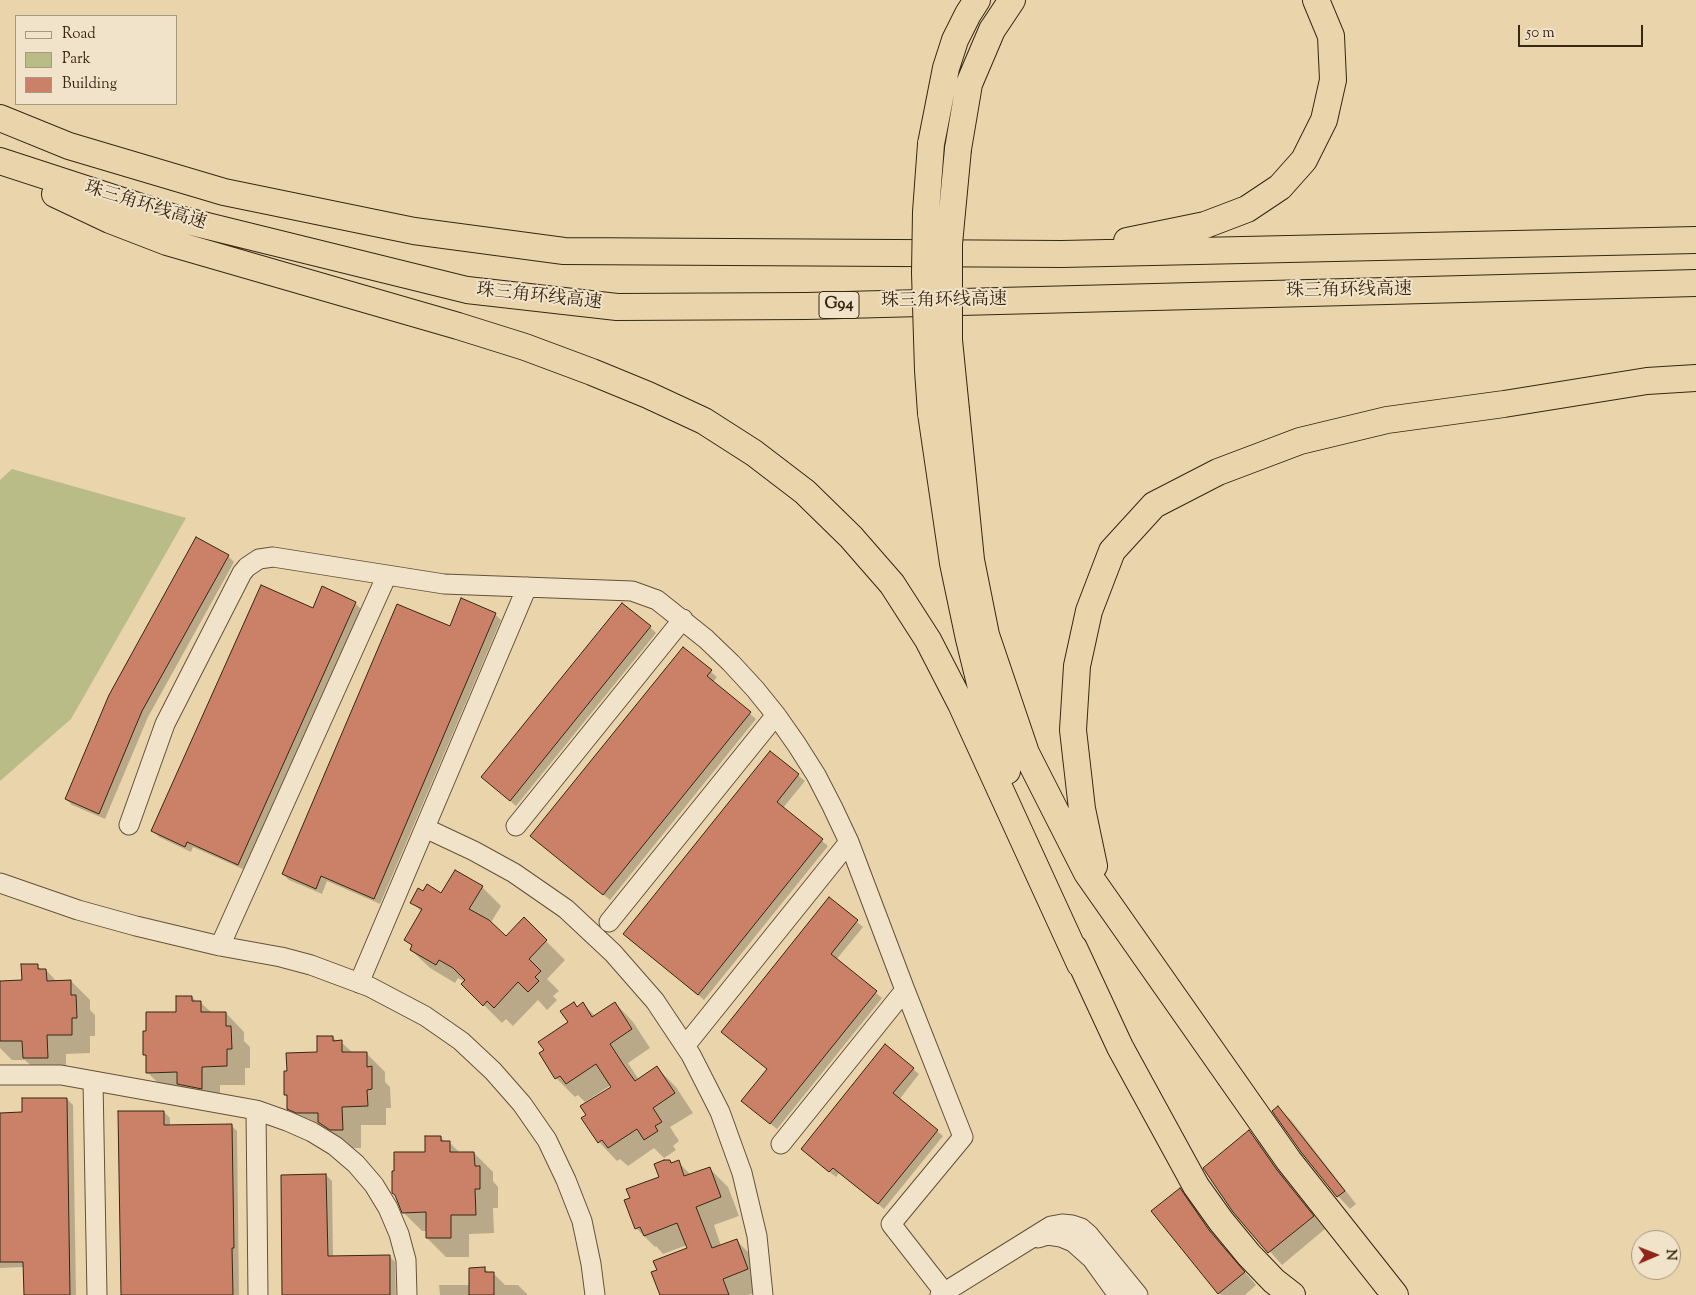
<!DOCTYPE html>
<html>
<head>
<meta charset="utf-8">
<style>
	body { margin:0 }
	#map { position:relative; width:1696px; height:1295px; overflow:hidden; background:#e9d4ac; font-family:"Sorts Mill Goudy",serif }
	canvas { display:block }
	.legend { position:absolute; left:15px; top:15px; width:162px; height:90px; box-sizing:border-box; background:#f1e3c9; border:1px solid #a79880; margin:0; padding:6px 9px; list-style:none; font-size:15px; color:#372713 }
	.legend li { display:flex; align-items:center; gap:10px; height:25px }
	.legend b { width:25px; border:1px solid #a79880 }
	.north { position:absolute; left:1631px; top:1230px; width:50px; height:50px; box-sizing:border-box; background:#f1e3c9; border:1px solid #a79880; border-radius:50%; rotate:89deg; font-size:14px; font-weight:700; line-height:20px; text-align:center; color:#372713 }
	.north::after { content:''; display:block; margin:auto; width:18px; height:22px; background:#8f2418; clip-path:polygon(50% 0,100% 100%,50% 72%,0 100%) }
	.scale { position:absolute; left:1518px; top:25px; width:125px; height:22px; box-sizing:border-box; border:2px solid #372713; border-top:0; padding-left:6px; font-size:15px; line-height:18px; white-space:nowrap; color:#372713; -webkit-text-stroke:4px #f1e3c9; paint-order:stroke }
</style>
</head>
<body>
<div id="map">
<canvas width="1696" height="1295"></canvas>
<ul class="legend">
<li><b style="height:6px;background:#f1e3c9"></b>Road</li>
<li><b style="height:14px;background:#b9bc87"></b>Park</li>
<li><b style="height:14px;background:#cb8167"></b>Building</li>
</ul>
<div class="north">N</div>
<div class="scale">50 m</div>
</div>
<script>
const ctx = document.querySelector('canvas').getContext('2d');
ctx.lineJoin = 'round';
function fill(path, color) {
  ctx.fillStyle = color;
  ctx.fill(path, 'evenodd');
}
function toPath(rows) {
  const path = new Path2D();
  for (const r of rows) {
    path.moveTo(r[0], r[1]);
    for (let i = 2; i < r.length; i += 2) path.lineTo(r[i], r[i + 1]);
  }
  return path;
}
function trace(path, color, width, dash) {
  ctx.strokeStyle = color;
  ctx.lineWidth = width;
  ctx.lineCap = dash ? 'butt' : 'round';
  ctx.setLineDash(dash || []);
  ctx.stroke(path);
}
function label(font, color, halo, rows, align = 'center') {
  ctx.font = font + ' "Sorts Mill Goudy","Noto Serif SC",serif';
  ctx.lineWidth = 4;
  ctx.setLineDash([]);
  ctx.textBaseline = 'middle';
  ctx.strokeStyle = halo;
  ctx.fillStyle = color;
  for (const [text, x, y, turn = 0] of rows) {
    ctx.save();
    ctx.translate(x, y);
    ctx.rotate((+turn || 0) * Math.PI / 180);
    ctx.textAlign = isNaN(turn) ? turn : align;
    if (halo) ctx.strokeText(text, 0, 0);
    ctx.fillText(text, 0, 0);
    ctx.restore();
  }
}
fill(toPath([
	[12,469,186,518,71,719,0,781,0,480]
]), '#b9bc87');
fill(toPath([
	[228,556,234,562,148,717,105,819,72,805,66,799],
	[355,603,361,609,245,870,193,847,191,852,159,837,153,831,313,609],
	[495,614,501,620,380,904,327,881,322,894,289,880,283,874,450,628],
	[650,627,656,633,516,806,483,777],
	[683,648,717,677,713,682,756,719,610,900,538,842],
	[771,753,805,781,783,808,828,846,704,1000,631,940],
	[482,887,501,906,490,924,506,938,524,919,565,960,547,979,559,991,553,996,557,1000,547,1010,538,1000,513,1026,506,1019,502,1023,463,984,465,982,458,978,455,983,430,968,411,950,413,947,406,940,422,912,412,902,423,893,442,895],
	[829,899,863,927,836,960,882,998,777,1129,749,1107,768,1070],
	[37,966,42,970,46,970,57,982,71,981,90,1000,90,1010,95,1015,95,1036,90,1036,90,1053,66,1054,66,1077,43,1077,25,1060,12,1060,0,1048,0,982,23,982],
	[192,997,197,1002,200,1002,212,1013,226,1013,244,1032,244,1041,250,1047,250,1068,245,1068,245,1085,220,1085,220,1107,166,1091,147,1072,147,1057,145,1054],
	[615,1003,633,1022,650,1048,628,1063,639,1080,657,1068,676,1087,693,1113,670,1127,679,1141,673,1146,676,1150,664,1158,654,1148,628,1166,620,1159,617,1161,599,1142,588,1115,612,1087,611,1085,585,1102,578,1095,575,1097,556,1078,545,1050,570,1023,577,1008,583,1004,595,1016],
	[333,1037,337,1042,341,1042,353,1053,366,1053,385,1072,385,1082,390,1087,391,1108,386,1108,386,1125,361,1125,361,1148,350,1148,307,1127,288,1108,288,1097,285,1094,288,1072,318,1053],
	[913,1069,919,1074,899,1100,943,1136,884,1209,839,1173,836,1177,808,1155],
	[67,1099,73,1105,76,1295,25,1295,25,1267,0,1268,0,1114,23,1114],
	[1278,1107,1291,1120,1356,1204,1350,1209,1338,1196,1302,1151],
	[164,1112,170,1118,170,1126,231,1125,237,1131,239,1295,122,1295],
	[1249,1132,1261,1144,1289,1184,1325,1229,1282,1265,1234,1211],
	[441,1137,445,1142,449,1142,460,1153,474,1153,493,1172,493,1181,498,1187,498,1208,493,1208,494,1233,469,1234,469,1257,446,1257,427,1238,427,1231,422,1231,403,1212,426,1154],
	[670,1161,673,1164,678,1162,691,1175,709,1168,728,1187,739,1216,714,1225,721,1246,736,1240,755,1259,766,1288,748,1295,661,1295,689,1249,687,1245,663,1254,656,1246,655,1247,636,1228,631,1199,661,1177],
	[326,1175,332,1181,333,1257,389,1256,395,1262,396,1295,284,1295],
	[1180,1189,1192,1202,1222,1245,1256,1285,1245,1295,1221,1295,1153,1211],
	[485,1269,489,1273,493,1273,505,1285,518,1285,528,1295,440,1295,439,1285,470,1285]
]), '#0003');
const building = toPath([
	[196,537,229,555,142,711,99,814,65,799,109,695,196,537],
	[261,585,313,608,322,586,356,602,238,865,187,842,185,847,151,831,261,585],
	[461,598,496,613,374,899,321,876,316,889,282,874,397,604,450,626,461,598],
	[622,603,651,626,510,801,481,777,622,603],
	[683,647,712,670,707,676,751,712,603,895,530,836,683,647],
	[770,751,799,774,777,802,823,839,698,995,623,934,770,751],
	[455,870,483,886,469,909,489,920,506,936,524,917,547,940,529,959,541,971,535,977,539,981,528,992,518,982,494,1008,487,1001,483,1006,461,984,465,980,453,968,439,960,436,965,410,950,412,945,404,940,422,909,410,903,418,888,423,891,427,884,441,893,455,870],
	[829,897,858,920,831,954,877,991,770,1124,741,1101,767,1069,721,1032,829,897],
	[21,964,38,964,38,969,46,969,47,981,71,980,71,995,76,995,77,1018,72,1018,72,1035,47,1035,48,1058,23,1058,22,1041,0,1041,0,981,22,980,21,964],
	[176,996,192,996,192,1001,201,1001,201,1012,226,1012,226,1026,231,1026,232,1049,227,1049,227,1066,202,1067,202,1089,177,1084,177,1072,146,1073,146,1055,143,1055,143,1031,146,1031,146,1012,176,1012,176,996],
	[574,1002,577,1007,583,1002,592,1017,615,1002,632,1029,610,1044,625,1067,635,1081,657,1066,675,1093,653,1108,662,1122,655,1126,658,1131,644,1140,637,1129,608,1148,602,1140,598,1143,581,1118,586,1115,580,1106,611,1087,596,1064,566,1084,560,1076,555,1079,539,1053,544,1050,538,1042,568,1022,560,1011,574,1002],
	[317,1036,333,1036,333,1041,342,1040,342,1052,367,1052,367,1067,372,1066,372,1089,367,1090,368,1106,342,1107,343,1130,330,1130,318,1122,318,1113,296,1113,287,1109,287,1095,284,1095,284,1071,287,1071,286,1053,317,1052,317,1036],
	[885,1044,914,1068,893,1093,938,1130,878,1204,833,1168,829,1172,801,1149,885,1044],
	[22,1098,67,1098,70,1295,24,1295,23,1262,0,1262,0,1113,22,1112,22,1098],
	[1278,1106,1345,1191,1337,1197,1301,1152,1272,1111,1278,1106],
	[118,1111,164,1111,164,1125,232,1124,234,1248,232,1248,233,1295,121,1295,118,1111],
	[1249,1130,1277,1170,1314,1216,1268,1253,1233,1212,1203,1168,1249,1130],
	[425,1136,441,1136,441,1141,450,1141,450,1152,474,1152,475,1166,480,1166,480,1189,475,1189,476,1215,451,1215,451,1238,426,1238,426,1212,402,1213,395,1195,392,1193,392,1171,394,1171,394,1152,425,1152,425,1136],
	[664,1160,670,1160,671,1163,679,1160,684,1176,710,1167,721,1197,696,1207,712,1248,737,1239,748,1269,723,1279,729,1295,660,1295,651,1272,657,1270,653,1261,687,1248,677,1223,644,1236,640,1227,635,1229,624,1200,630,1198,626,1189,659,1177,654,1164,664,1160],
	[326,1174,328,1256,390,1255,390,1295,282,1295,281,1175,326,1174],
	[1180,1188,1209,1230,1245,1272,1218,1294,1151,1211,1180,1188],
	[485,1267,485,1272,494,1272,494,1295,469,1295,469,1268,485,1267]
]);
fill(building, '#cb8167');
trace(building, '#372713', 1);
const minor = toPath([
	[129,825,165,724,242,573,247,567,259,559,273,557,444,584,632,591,657,600,706,639,731,663,755,689,776,715,797,745,816,775,832,806,849,842,905,990,963,1137,891,1224,944,1292],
	[516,826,683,619],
	[425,828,474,851,514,873,566,909,613,953,655,1001,691,1055,720,1112,742,1173,757,1236,763,1295],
	[0,883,78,910,136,926,220,946,281,957,311,965,370,987,425,1016,461,1041,493,1071,522,1104,547,1140,566,1180,582,1221,591,1264,595,1295],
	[609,922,776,715],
	[220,946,387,575],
	[359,983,527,587],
	[685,1046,849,842],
	[0,1075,61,1075,256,1110,287,1121,312,1132,335,1146,356,1164,374,1185,388,1208,399,1234,406,1260,407,1295],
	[93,1081,97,1295],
	[256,1110,258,1295],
	[781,1144,905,990],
	[1038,1238,1048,1235,1061,1237,1073,1242,1092,1259,1118,1295],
	[940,1295,1051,1226,1062,1224,1072,1225,1081,1228,1089,1235,1138,1295]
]);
const highway = toPath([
	[0,118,69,146,224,192,414,231,564,251,1062,254,1696,240],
	[931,144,946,68,955,40,968,14,977,0],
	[958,149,969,84,992,30,1012,0],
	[0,161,175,218,467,290,617,307,806,306,1696,283],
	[55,194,110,220,167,242,458,326,525,347,592,372,648,395,704,421,754,453,805,492,851,537,892,584,928,640,961,704,1080,964],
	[1127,241,1205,225,1247,209,1280,187,1304,160,1324,120,1333,80,1331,36,1316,0],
	[956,410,971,560,986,635,1026,753,1087,873,1289,1161,1395,1295],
	[931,413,953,563,969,639,985,704,1007,771],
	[1094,866,1082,809,1073,730,1077,666,1089,611,1112,551,1154,505,1218,472,1300,441,1387,420,1504,404,1647,381,1696,378],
	[1074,948,1120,1047,1196,1186,1221,1221,1249,1255,1274,1281,1292,1295]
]);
trace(minor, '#645239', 21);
trace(highway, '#372713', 28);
trace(minor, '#f1e3c9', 19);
trace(highway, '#e9d4ac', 26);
const highwayBridge = toPath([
	[956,410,949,340,949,244,958,149],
	[931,413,928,370,925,273,926,212,931,144]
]);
trace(highwayBridge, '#372713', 28, []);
trace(highwayBridge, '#e9d4ac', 26);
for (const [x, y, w] of [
	[839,305,40]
]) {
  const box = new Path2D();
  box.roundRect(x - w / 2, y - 13.5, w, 27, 4);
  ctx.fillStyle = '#f1e3c9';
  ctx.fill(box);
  trace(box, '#372713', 1);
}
label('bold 16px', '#372713', null, [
	["G94",839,305]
]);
label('18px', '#372713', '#f1e3c9', [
	["珠三角环线高速",145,207,17],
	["珠三角环线高速",1349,292,-1],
	["珠三角环线高速",539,298,6],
	["珠三角环线高速",944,302,-1]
]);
</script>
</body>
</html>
